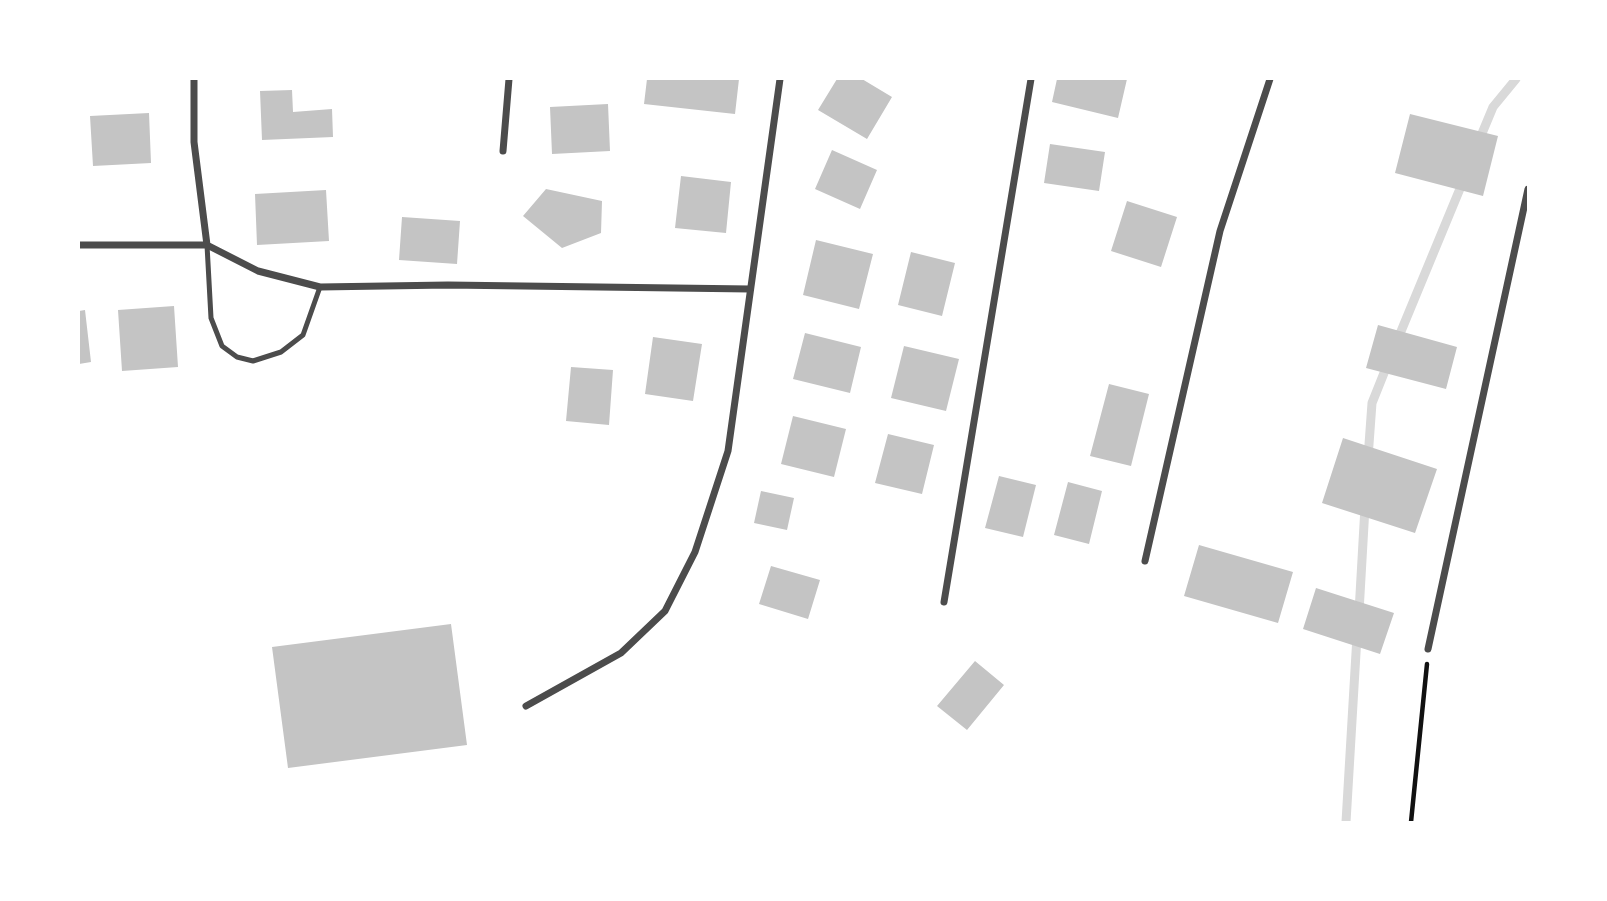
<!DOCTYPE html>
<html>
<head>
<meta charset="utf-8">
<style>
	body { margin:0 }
	#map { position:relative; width:1607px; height:901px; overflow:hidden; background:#fff; font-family:Georgia,serif }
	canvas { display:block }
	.frame { position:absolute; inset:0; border:80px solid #fff; pointer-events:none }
</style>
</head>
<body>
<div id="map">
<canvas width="1607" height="901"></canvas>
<div class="frame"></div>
</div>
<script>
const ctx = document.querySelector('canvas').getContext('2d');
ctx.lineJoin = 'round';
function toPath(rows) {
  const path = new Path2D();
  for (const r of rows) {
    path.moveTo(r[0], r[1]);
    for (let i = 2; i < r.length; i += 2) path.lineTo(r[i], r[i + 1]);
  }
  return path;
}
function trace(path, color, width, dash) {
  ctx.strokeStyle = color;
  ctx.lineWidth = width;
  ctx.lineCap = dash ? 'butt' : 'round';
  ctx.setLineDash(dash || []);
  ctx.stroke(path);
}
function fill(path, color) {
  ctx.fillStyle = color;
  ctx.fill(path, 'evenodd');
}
trace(toPath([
	[1478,143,1493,107,1516,79],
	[1397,341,1464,179],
	[1368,458,1372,403,1388,363],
	[1359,612,1365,507],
	[1346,822,1357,636]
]), '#d9d9d9', 9);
fill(toPath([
	[647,79,739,79,735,114,644,104],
	[837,79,862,79,892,97,867,139,818,110],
	[1057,79,1127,79,1118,118,1052,102],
	[292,90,293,112,332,109,333,137,262,140,260,91],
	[608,104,610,151,552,154,550,107],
	[149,113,151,163,93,166,90,116],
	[1410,114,1498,136,1483,196,1395,173],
	[1050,144,1105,152,1099,191,1044,183],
	[832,150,877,170,860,209,815,189],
	[681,176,731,182,726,233,675,228],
	[546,189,602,201,601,233,562,248,523,216],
	[326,190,329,241,257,245,255,194],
	[1127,201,1177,217,1161,267,1111,251],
	[402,217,460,221,457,264,399,260],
	[816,240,873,254,859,309,803,295],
	[911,252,955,263,942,316,898,305],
	[174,306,178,367,122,371,118,310],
	[85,310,91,362,79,364,79,311],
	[1378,325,1457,347,1446,389,1366,368],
	[805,333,861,347,850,393,793,379],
	[653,337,702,344,693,401,645,394],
	[904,346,959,359,946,411,891,398],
	[571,367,613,370,609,425,566,421],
	[1109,384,1149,394,1131,466,1090,456],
	[793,416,846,429,834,477,781,464],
	[888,434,934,445,922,494,875,483],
	[1343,438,1437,469,1415,533,1322,503],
	[999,476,1036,485,1023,537,985,528],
	[1068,482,1102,491,1089,544,1054,535],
	[761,491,794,498,787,530,754,523],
	[1199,545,1293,572,1278,623,1184,596],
	[771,566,820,580,808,619,759,604],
	[1316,588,1394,613,1380,654,1303,629],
	[451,624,467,745,288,768,272,647],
	[975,661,1004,685,967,730,937,706]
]), '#c4c4c4');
trace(toPath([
	[1411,822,1427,664]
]), '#111', 4.5);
trace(toPath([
	[207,245,211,318,222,346,237,357,253,361,281,352,303,335,320,287]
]), '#4c4c4c', 5);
trace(toPath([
	[194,79,194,142,207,245,258,271,320,287,448,285,750,289],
	[503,151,509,79],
	[79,245,207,245],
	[1145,561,1220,231,1270,79],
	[944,602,1031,79],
	[1428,649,1528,189],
	[526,706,621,653,665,611,695,552,728,451,780,79]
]), '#4c4c4c', 7);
</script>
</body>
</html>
